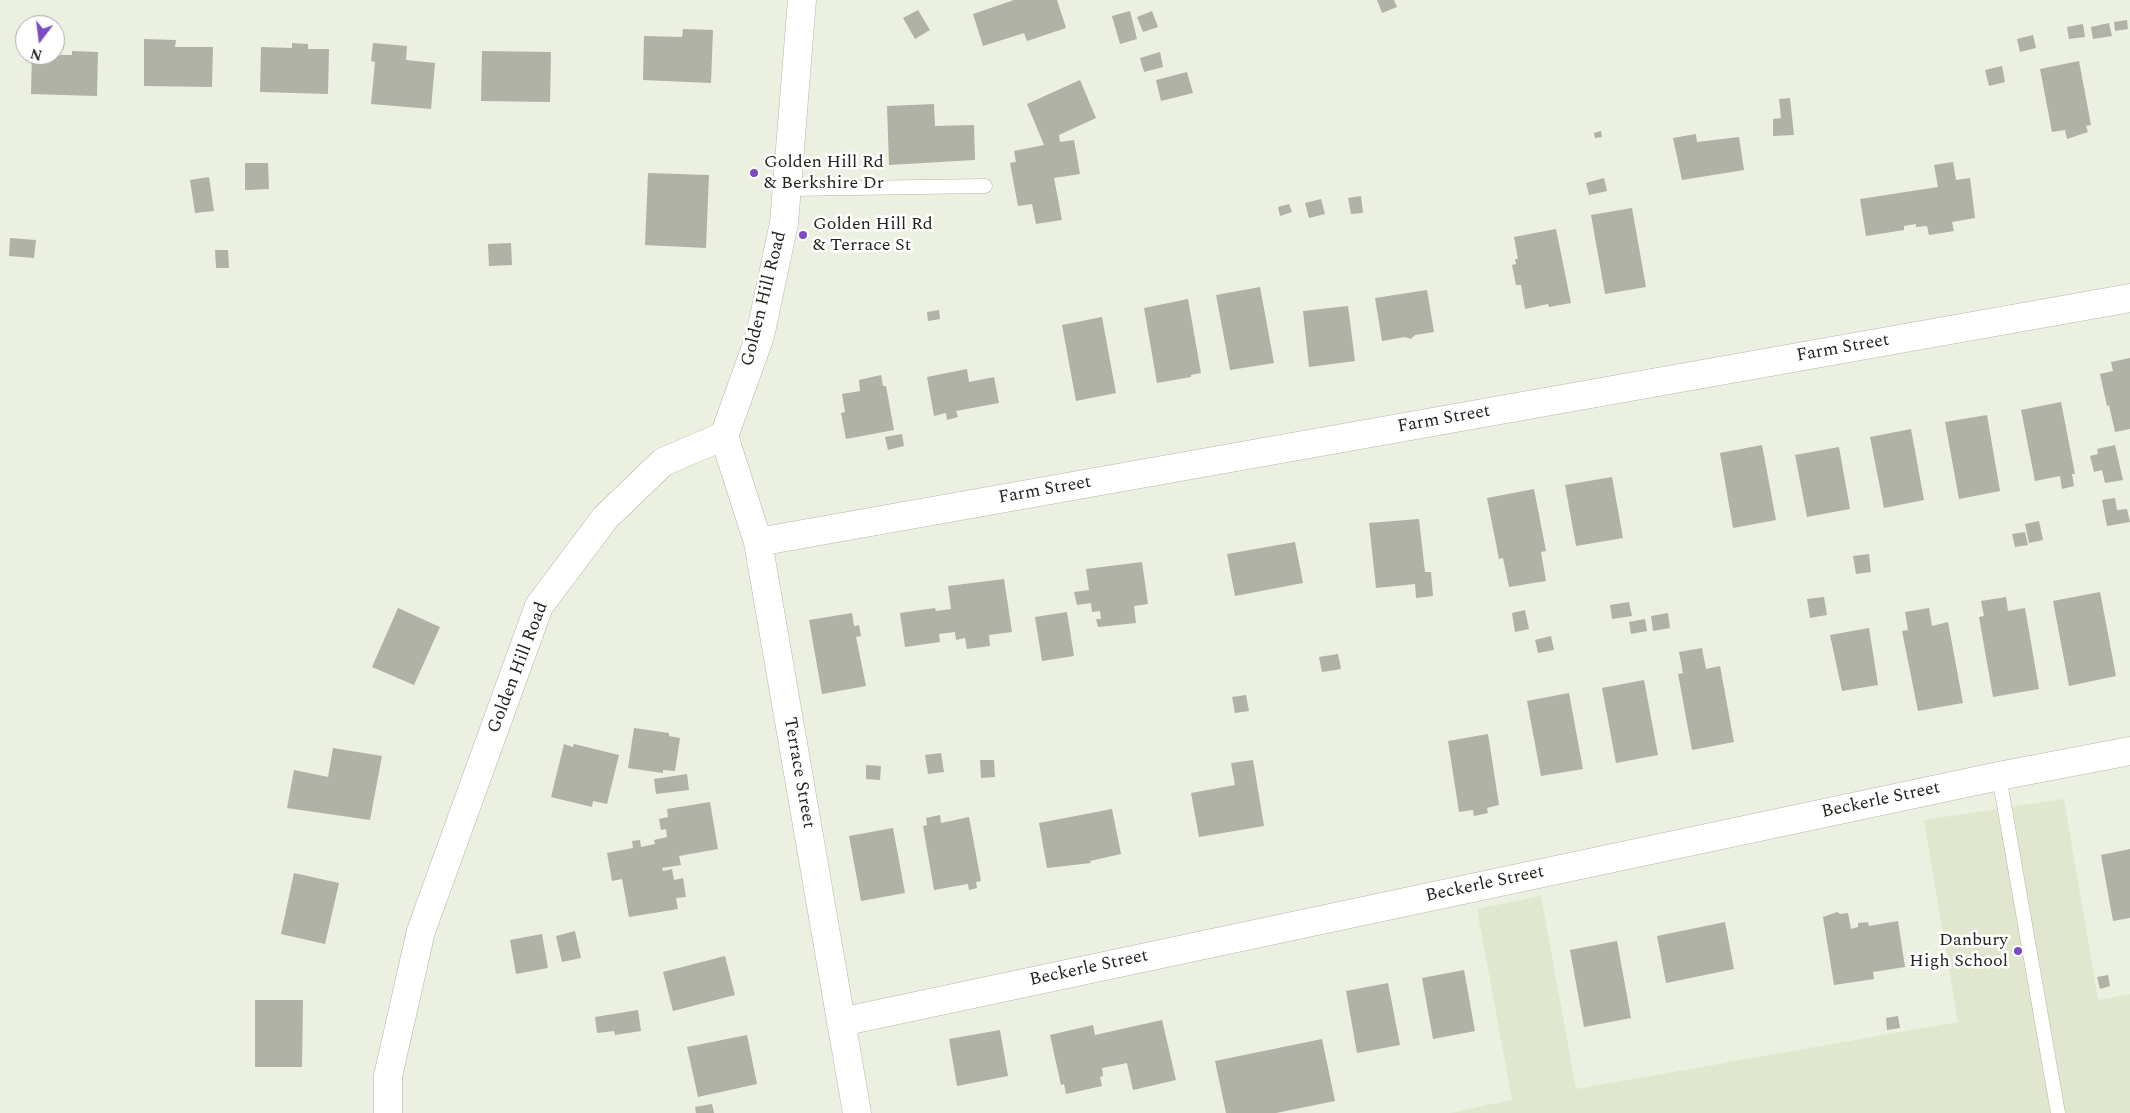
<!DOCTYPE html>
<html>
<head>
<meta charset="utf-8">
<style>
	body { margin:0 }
	#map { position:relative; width:2130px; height:1113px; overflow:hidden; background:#ecf0e1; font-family:Spectral,serif }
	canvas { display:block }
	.north { position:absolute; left:15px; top:15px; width:50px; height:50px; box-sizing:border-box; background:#fff; border:1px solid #a7a8a5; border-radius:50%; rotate:195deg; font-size:14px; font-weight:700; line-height:20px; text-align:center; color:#23251f }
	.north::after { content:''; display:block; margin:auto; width:18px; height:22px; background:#7a4bc4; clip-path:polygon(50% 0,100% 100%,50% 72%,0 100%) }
</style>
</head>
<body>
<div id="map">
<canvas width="2130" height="1113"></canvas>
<div class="north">N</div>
</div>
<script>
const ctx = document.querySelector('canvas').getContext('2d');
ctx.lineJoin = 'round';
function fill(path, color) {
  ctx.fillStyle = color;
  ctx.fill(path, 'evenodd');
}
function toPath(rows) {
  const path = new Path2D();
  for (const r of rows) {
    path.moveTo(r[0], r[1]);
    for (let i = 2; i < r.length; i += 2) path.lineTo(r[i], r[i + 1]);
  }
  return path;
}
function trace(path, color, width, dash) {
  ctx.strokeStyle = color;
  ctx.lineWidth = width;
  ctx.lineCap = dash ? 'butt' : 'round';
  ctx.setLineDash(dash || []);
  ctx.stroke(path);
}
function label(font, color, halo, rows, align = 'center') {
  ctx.font = font + ' Spectral,serif';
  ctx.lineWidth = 5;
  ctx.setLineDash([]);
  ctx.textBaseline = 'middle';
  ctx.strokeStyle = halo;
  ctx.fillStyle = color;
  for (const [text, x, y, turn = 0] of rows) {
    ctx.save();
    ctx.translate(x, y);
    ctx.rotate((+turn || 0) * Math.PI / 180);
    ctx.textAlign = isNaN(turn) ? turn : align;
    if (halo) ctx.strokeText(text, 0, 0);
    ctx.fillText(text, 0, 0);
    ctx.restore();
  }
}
fill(toPath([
	[2064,799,2098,1000,2130,994,2130,1113,1450,1113,1512,1100,1477,909,1541,896,1576,1089,1958,1022,1924,820]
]), '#e1e6cf');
fill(toPath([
	[1014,0,1057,0,1066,28,1027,41,1024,33,983,46,973,14],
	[1377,0,1394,0,1397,7,1382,13],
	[918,10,930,30,915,39,903,18],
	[1130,11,1137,39,1120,44,1112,16],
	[1152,11,1158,27,1143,32,1137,17],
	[2127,20,2128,29,2115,31,2114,22],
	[2109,23,2112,36,2093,39,2091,27],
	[2083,24,2085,37,2069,39,2067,27],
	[683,29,713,30,711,83,643,80,644,36,682,37],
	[2033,35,2036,48,2020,52,2017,39],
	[144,39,176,40,175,47,213,47,212,87,144,86],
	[292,43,308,44,308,49,329,49,328,94,260,92,261,47,292,48],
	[373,43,407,46,406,60,435,63,431,109,371,104,375,62,371,61],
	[72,51,98,52,97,96,31,94,32,55,72,55],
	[482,51,551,52,550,102,481,101],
	[1160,52,1163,67,1144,72,1140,58],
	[2079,61,2091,125,2086,126,2088,132,2067,139,2065,130,2052,132,2040,69],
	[2002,66,2005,82,1989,86,1985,70],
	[1187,72,1193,93,1161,101,1156,80],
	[1080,80,1096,118,1059,135,1060,142,1074,140,1080,174,1054,178,1062,220,1036,224,1032,204,1018,206,1010,163,1016,162,1014,151,1044,145,1027,104],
	[1790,98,1794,135,1773,136,1773,119,1781,118,1779,99],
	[934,104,935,126,974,125,975,160,889,165,887,106],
	[1601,131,1602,137,1595,138,1594,133],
	[1696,134,1697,142,1739,137,1744,170,1682,180,1673,138],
	[1953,162,1956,180,1970,178,1975,218,1952,222,1954,231,1929,235,1927,226,1916,227,1916,224,1904,226,1904,230,1866,236,1860,199,1938,187,1934,165],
	[245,163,268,163,269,189,245,190],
	[648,173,709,175,706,248,645,245],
	[209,177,214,211,195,213,190,180],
	[1604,178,1607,191,1589,195,1586,183],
	[1361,196,1363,213,1351,214,1348,198],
	[1321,199,1325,214,1309,218,1305,203],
	[1289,204,1292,212,1280,216,1278,207],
	[1632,208,1646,287,1605,294,1591,215],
	[1556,229,1571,303,1549,307,1548,304,1525,309,1521,285,1516,285,1512,265,1516,264,1515,259,1518,259,1514,237],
	[10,238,36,240,34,258,9,256],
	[511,243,512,265,489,266,488,244],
	[215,250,228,250,229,268,216,268],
	[1260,287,1274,363,1230,370,1216,295],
	[1427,290,1434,332,1415,335,1411,339,1405,337,1382,341,1375,298],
	[1188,299,1201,373,1191,375,1191,377,1157,383,1144,308],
	[1348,306,1355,361,1309,367,1303,311],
	[939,310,940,319,928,321,927,312],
	[1102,317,1116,393,1076,401,1062,325],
	[2130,358,2130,429,2115,432,2109,405,2107,406,2100,374,2113,371,2111,362],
	[967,369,969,382,994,377,999,403,956,411,958,417,947,420,946,413,934,416,927,377],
	[881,375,883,386,886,386,894,430,846,439,841,413,845,412,842,394,860,391,859,380],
	[2061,402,2075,474,2072,474,2074,486,2062,489,2060,476,2035,481,2021,410],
	[1987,415,2000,491,1959,499,1945,422],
	[1911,429,1924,500,1884,508,1870,437],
	[902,434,904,446,888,450,885,437],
	[1762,445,1776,520,1733,528,1720,453],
	[2115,445,2123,480,2105,483,2102,470,2094,472,2090,456,2098,454,2097,449],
	[1839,447,1850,509,1807,517,1795,455],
	[1612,477,1623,538,1576,546,1565,485],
	[1534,489,1546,551,1541,552,1546,581,1509,587,1503,558,1499,559,1487,498],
	[2115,498,2117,510,2127,509,2130,522,2107,526,2102,500],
	[1419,519,1425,572,1431,572,1433,596,1416,598,1415,584,1376,588,1369,523],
	[2039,521,2043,540,2029,543,2025,524],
	[2025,532,2028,545,2015,547,2012,534],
	[1295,542,1303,583,1235,596,1227,554],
	[1869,554,1871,572,1856,574,1853,556],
	[1142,562,1148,604,1134,606,1136,623,1098,627,1096,619,1101,619,1100,611,1092,612,1091,603,1077,605,1074,592,1089,590,1086,569],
	[1004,579,1012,632,989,635,990,646,967,649,965,638,956,640,955,632,939,634,940,642,905,647,900,613,935,608,936,611,951,609,948,586],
	[2100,592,2116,676,2069,686,2053,601],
	[1824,597,1827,615,1810,618,1807,599],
	[2006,597,2008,611,2025,608,2039,689,1993,697,1979,617,1984,616,1981,601],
	[1629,602,1632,616,1612,619,1610,605],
	[398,608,440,627,414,685,372,667],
	[1929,608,1932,626,1948,622,1963,703,1918,711,1902,631,1908,630,1905,612],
	[1525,610,1529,629,1515,632,1512,613],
	[1067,612,1074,656,1042,661,1035,617],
	[852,613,854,626,859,625,861,636,856,637,866,686,822,694,809,620],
	[1668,613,1670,628,1653,631,1651,616],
	[1645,619,1647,631,1631,634,1629,622],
	[1869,628,1878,685,1842,691,1830,635],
	[1551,636,1554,650,1538,653,1535,640],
	[1702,648,1706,669,1720,666,1734,742,1692,750,1678,674,1683,673,1679,652],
	[1338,654,1341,669,1322,672,1319,657],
	[1644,680,1658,755,1616,763,1602,688],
	[1569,693,1583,769,1541,776,1527,701],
	[1246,695,1249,711,1235,713,1232,697],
	[634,728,669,733,669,736,680,738,675,771,663,770,663,773,628,768],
	[1488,734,1499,805,1487,808,1488,813,1474,816,1473,810,1459,812,1448,741],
	[564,744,573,747,574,744,619,755,607,804,593,801,592,807,551,797],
	[333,748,382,756,370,820,287,808,294,770,328,777],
	[941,753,944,772,928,774,925,755],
	[980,760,994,760,995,777,981,778],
	[1253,760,1264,826,1199,837,1191,793,1235,785,1231,763],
	[866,765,881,766,880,780,866,779],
	[687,774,689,790,656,794,654,779],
	[710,802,718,849,679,856,681,865,662,868,663,871,672,869,674,880,683,878,686,897,676,898,678,909,629,917,622,879,612,881,607,853,633,848,632,841,640,840,641,847,655,844,654,840,667,837,666,829,661,830,659,819,668,817,667,809],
	[1112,809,1121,854,1090,861,1091,863,1047,868,1039,823],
	[940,815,941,823,969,817,981,881,976,882,977,888,969,890,968,884,934,890,923,826,927,825,926,818],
	[893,828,905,893,861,901,849,836],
	[2130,849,2130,918,2113,921,2101,855],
	[294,873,339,883,325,944,281,934],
	[1837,912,1840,914,1848,913,1851,929,1858,927,1858,923,1868,922,1869,926,1898,921,1905,967,1873,972,1874,979,1834,985,1823,917],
	[1725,922,1734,969,1666,983,1657,936],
	[575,931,581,958,562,962,556,936],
	[542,934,548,968,516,974,510,940],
	[1617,941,1631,1018,1584,1027,1570,950],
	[725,956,735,995,673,1011,663,972],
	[1464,970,1475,1031,1433,1039,1422,978],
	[2108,975,2110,986,2100,989,2097,977],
	[1388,983,1400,1045,1357,1053,1346,991],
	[255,1000,303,1000,302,1067,255,1067],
	[638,1010,641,1031,615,1035,614,1031,597,1033,595,1017],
	[1898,1016,1900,1028,1887,1030,1886,1018],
	[1162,1020,1176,1080,1133,1090,1127,1063,1102,1068,1103,1076,1100,1077,1102,1086,1066,1094,1064,1084,1061,1085,1050,1035,1093,1025,1095,1035],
	[1000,1030,1008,1076,957,1086,949,1039],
	[747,1035,757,1084,698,1097,687,1047],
	[1322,1039,1335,1101,1276,1113,1226,1113,1215,1061],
	[712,1104,714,1113,696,1113,695,1107]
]), '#afb2a4');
const lane = toPath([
	[787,189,985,186],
	[1999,776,2058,1113]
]);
const street = toPath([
	[724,436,758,542,857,1113],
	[758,542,2130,298],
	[841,1022,1999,776,2130,751]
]);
const secondary = toPath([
	[388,1113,388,1076,421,931,539,606,605,518,663,462,724,436,760,336,784,223,802,0]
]);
trace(lane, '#b3b7a8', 15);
trace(street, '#b3b7a8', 29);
trace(secondary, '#b3b7a8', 29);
trace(lane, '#fff', 14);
trace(street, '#fff', 28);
trace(secondary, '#fff', 28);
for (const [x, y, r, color] of [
	[754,173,5,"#7a4bc4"],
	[803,235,5,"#7a4bc4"],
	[2018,951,5,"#7a4bc4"]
]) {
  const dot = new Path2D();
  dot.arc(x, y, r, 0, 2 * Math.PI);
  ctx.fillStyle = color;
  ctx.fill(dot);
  trace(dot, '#fff', 2);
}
label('18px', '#23251f', '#fff', [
	["Golden Hill Rd",764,163],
	["& Berkshire Dr",764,184],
	["Golden Hill Rd",813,225],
	["& Terrace St",813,246],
	["Danbury",2008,941,"right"],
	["High School",2008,962,"right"]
], 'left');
label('18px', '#23251f', '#fff', [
	["Golden Hill Road",765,299,-76],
	["Farm Street",1843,349,-10],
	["Farm Street",1444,420,-10],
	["Farm Street",1045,491,-10],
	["Golden Hill Road",519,668,-69],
	["Terrace Street",798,773,80],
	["Beckerle Street",1881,801,-12],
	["Beckerle Street",1485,885,-12],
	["Beckerle Street",1089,969,-12]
]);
</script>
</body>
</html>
